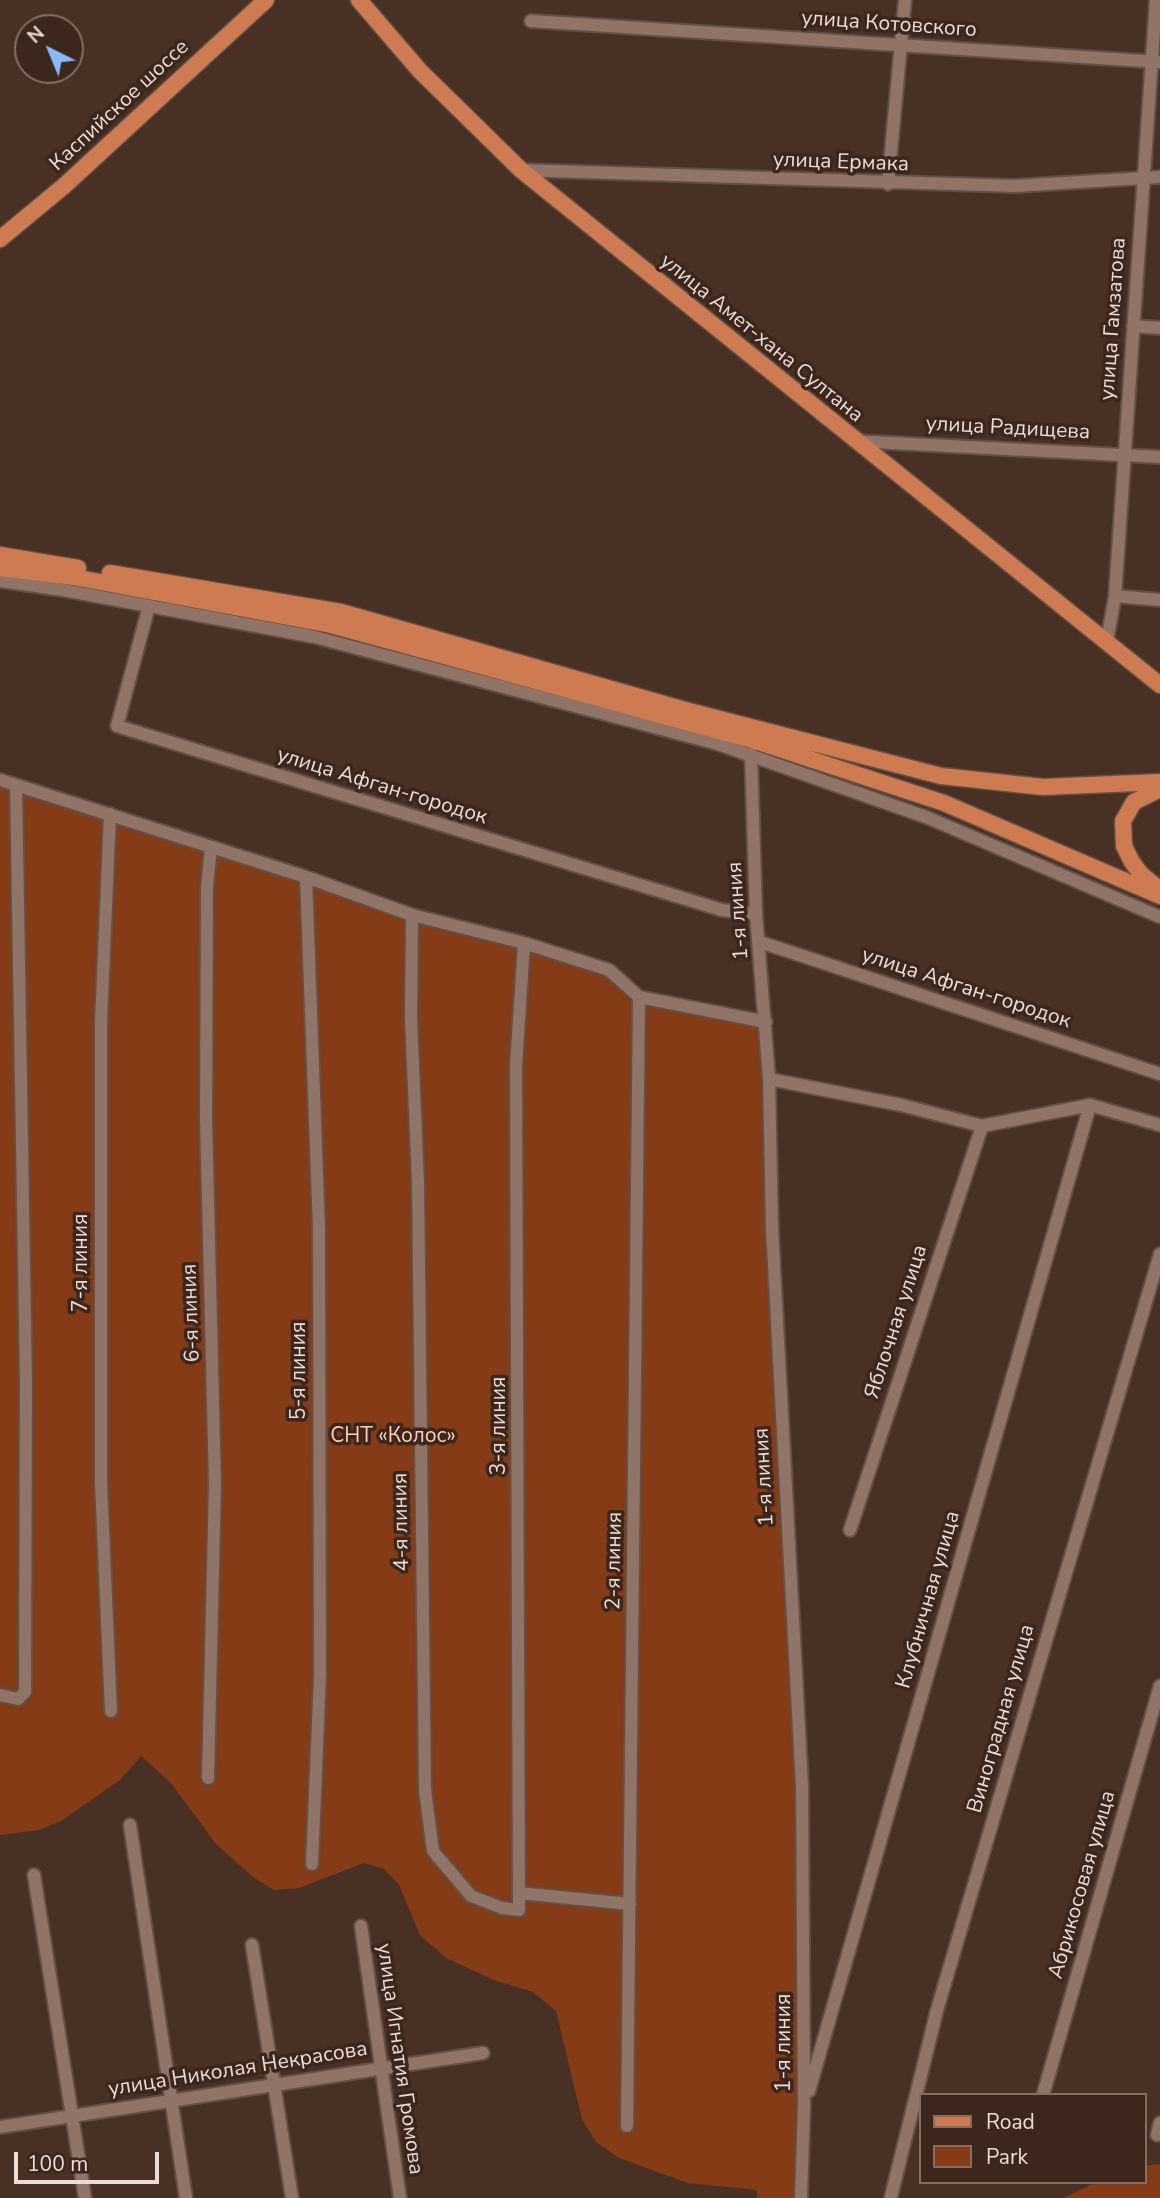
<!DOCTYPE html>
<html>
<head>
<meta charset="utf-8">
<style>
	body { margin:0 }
	#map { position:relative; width:1160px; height:2198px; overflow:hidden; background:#483025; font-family:"Nunito Sans",sans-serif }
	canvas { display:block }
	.legend { position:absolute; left:919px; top:2093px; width:228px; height:91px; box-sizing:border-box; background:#3d261c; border:2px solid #836e66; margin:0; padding:9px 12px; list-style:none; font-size:21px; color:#ebdbd4 }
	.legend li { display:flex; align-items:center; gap:14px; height:35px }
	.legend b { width:35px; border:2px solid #836e66 }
	.north { position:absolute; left:14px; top:14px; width:70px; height:70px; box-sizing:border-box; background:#3d261c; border:2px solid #836e66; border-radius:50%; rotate:317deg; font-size:19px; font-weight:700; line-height:28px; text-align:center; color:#ebdbd4 }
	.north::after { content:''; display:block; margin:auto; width:24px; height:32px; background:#88bbfc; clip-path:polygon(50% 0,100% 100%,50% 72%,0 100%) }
	.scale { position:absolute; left:14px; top:2152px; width:145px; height:32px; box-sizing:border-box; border:4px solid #ebdbd4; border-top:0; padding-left:9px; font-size:21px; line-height:24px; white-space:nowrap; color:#ebdbd4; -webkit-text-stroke:5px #3d261c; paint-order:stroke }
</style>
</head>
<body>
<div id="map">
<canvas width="1160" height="2198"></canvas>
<ul class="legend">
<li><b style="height:9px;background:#cf7b52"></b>Road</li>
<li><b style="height:19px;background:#853c16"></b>Park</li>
</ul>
<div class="north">N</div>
<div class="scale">100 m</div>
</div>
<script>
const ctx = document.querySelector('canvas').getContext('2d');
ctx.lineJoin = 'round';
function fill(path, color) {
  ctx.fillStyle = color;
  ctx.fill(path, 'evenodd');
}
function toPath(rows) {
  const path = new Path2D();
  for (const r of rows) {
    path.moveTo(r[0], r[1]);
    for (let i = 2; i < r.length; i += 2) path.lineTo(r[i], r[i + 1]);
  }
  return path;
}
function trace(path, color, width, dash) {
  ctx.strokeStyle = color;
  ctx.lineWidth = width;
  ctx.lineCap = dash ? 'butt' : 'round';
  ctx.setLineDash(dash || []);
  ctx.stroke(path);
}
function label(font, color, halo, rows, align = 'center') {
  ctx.font = font + ' "Nunito Sans",sans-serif';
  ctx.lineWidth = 7;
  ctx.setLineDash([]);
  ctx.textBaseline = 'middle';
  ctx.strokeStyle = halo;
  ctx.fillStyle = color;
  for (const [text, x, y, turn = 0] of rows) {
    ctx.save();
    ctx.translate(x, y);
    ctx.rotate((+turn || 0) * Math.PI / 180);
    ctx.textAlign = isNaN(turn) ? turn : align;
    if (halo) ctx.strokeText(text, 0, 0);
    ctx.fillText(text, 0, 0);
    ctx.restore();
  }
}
fill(toPath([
	[0,786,577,962,602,972,632,997,773,1025,776,1207,808,1946,805,2198,757,2198,757,2190,688,2183,619,2158,596,2142,582,2119,556,2011,533,1992,494,1980,446,1958,420,1935,399,1885,384,1869,364,1863,299,1888,274,1890,253,1877,216,1844,171,1783,141,1756,120,1780,61,1821,39,1830,0,1835],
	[1160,2164,1160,2198,1063,2198,1097,2182,1144,2182,1144,2166]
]), '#853c16');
const minor = toPath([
	[531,21,1159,62],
	[521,170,1015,186,1160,177],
	[888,184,905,0],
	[1133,326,1160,328],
	[854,441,1160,457],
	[0,581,63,590,315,637,718,744,926,817,1160,917],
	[1115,596,1160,600],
	[149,606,117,726,722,910,756,914],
	[1107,641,1115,596,1156,0],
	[751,754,756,914,769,1079,772,1229,802,1786,804,2105,801,2198],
	[0,780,306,877,412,915,524,943,609,970,639,997,766,1022],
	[110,814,101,1022,101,1483,111,1711],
	[306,877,319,1229,320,1675,312,1864],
	[412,915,411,1018,418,1182,425,1790,433,1851,471,1896,502,1908,519,1910,516,1066,524,943],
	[760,942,1160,1074],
	[769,1079,901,1105,982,1126,1090,1105,1160,1125],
	[850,1530,982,1126],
	[0,1695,18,1699,25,1692,26,1381,16,785],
	[208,1778,215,1484,206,1119,207,887,211,847],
	[130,1825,186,2198],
	[34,1875,85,2198],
	[519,1893,630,1904],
	[361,1926,400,2198],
	[252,1945,292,2198],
	[809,2091,1090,1105],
	[1043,2095,1160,1686],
	[627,2126,639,997],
	[0,2127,483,2053],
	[1157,2135,1160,2123],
	[891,2197,937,2010,1160,1254]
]);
const major = toPath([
	[359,0,420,71,521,170,1160,685],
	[0,239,64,186,266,0],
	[0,555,78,568],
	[0,568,73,577,331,625,752,740,944,803,1160,896],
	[110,573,341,612,685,710,941,776,1043,787,1160,782],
	[1160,890,1141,874,1132,862,1124,846,1123,821,1134,802,1160,789]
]);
trace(minor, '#624f45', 16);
trace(major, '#624f45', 19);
trace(minor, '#907468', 12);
trace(major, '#cf7b52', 16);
label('21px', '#ebdbd4', '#3d261c', [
	["улица Котовского",889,25,4],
	["Каспийское шоссе",120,106,-43],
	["улица Ермака",841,163,2],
	["улица Гамзатова",1114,319,-86],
	["улица Амет-хана Султана",761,339,39],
	["улица Радищева",1008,429,3],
	["улица Афган-городок",382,787,17],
	["1-я линия",739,911,-94],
	["улица Афган-городок",966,989,18],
	["7-я линия",82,1263,-90],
	["6-я линия",192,1313,-92],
	["Яблочная улица",897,1322,-72],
	["5-я линия",300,1371,-90],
	["3-я линия",500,1426,-90],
	["1-я линия",765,1477,-93],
	["4-я линия",402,1522,-91],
	["2-я линия",615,1561,-89],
	["Клубничная улица",929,1600,-74],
	["Виноградная улица",1002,1719,-74],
	["Абрикосовая улица",1083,1885,-74],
	["1-я линия",785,2043,-90],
	["улица Игнатия Громова",399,2059,82],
	["улица Николая Некрасова",238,2070,-9]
]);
label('21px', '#fecdb7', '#3d261c', [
	["СНТ «Колос»",393,1437]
]);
</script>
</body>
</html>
